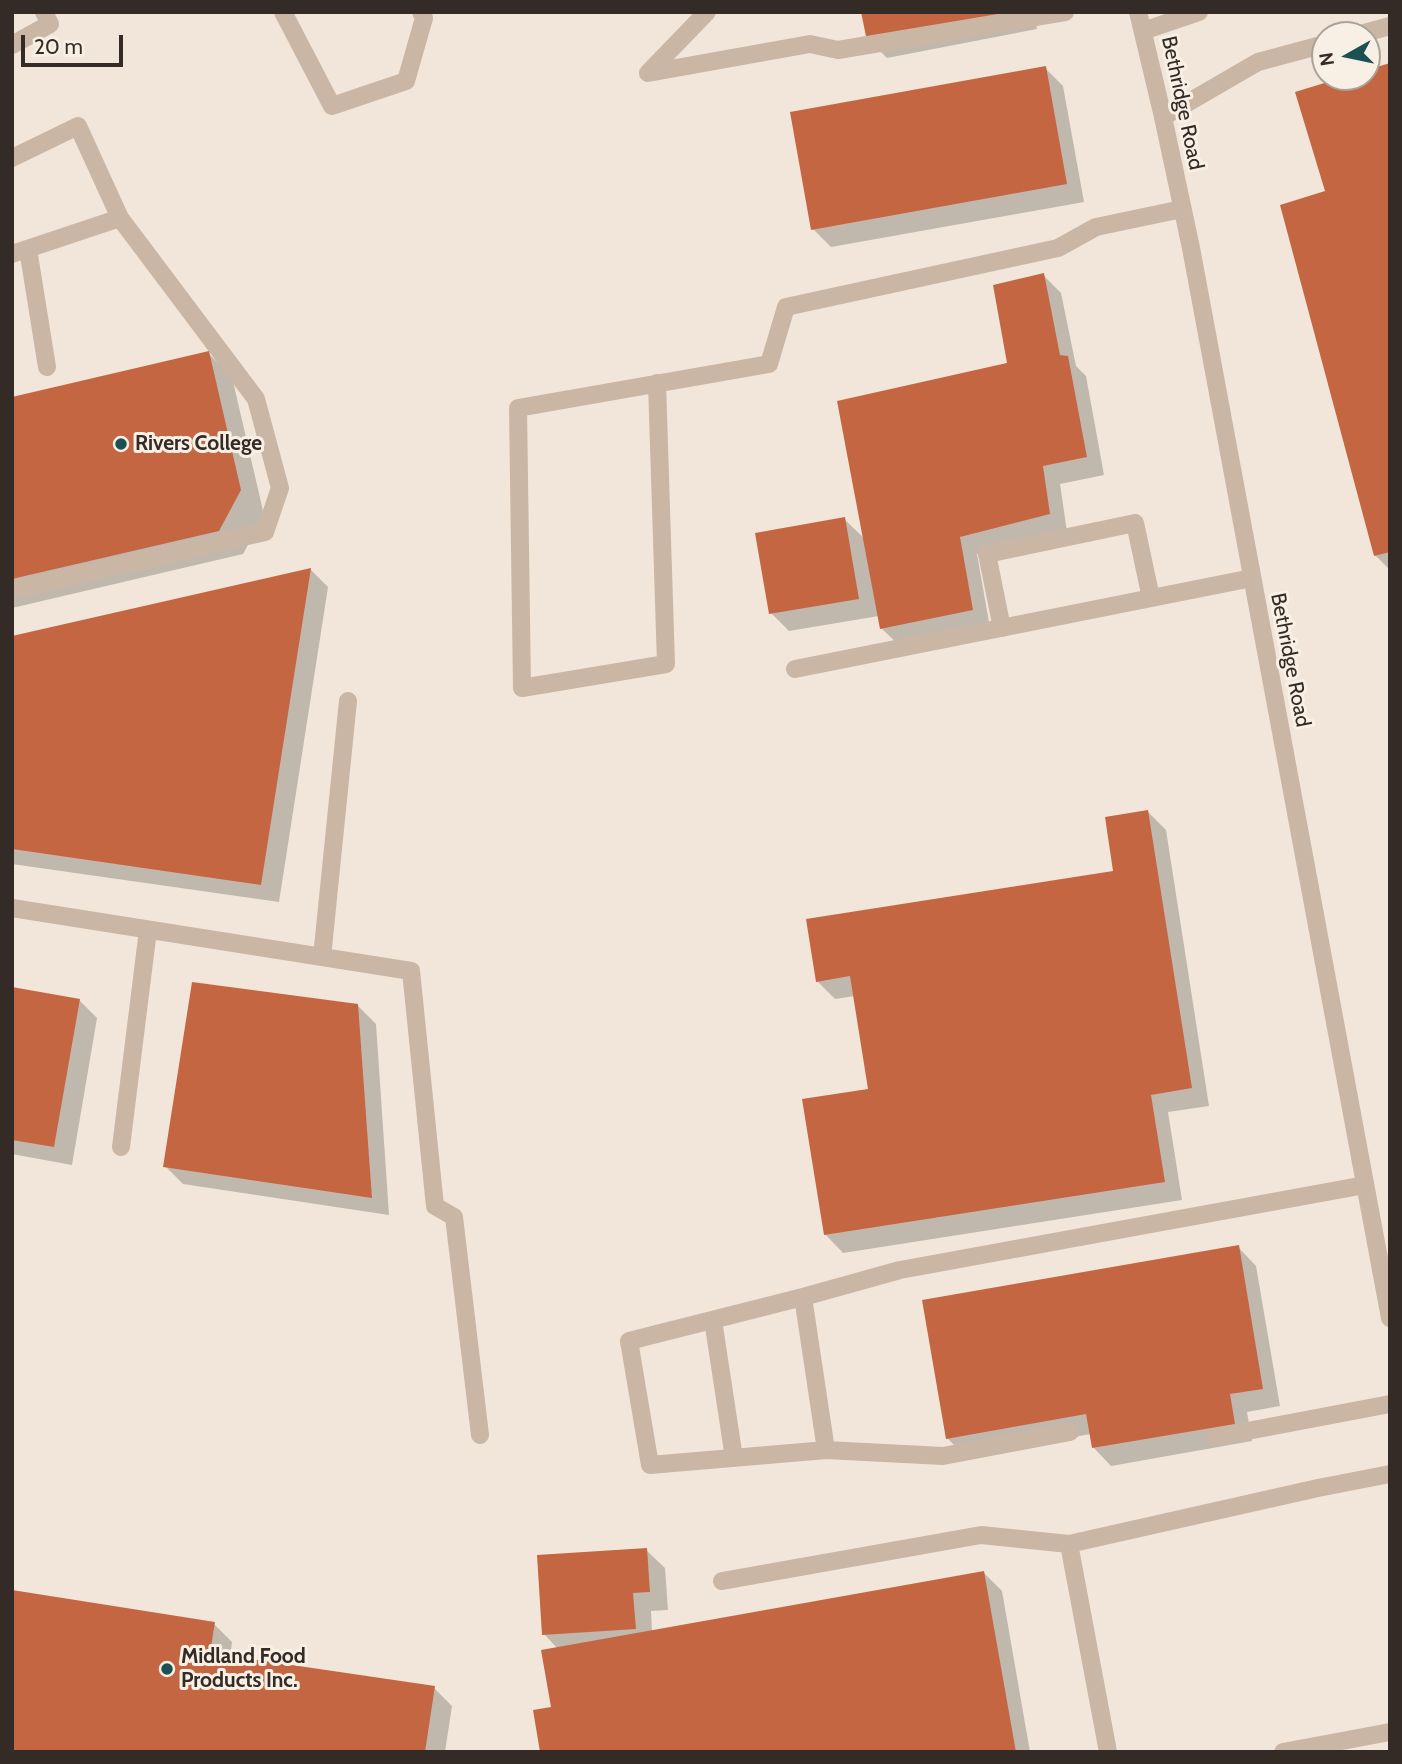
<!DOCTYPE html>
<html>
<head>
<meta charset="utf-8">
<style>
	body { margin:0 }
	#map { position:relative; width:1402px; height:1764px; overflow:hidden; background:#f1e6d9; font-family:Cabin,sans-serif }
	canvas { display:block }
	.frame { position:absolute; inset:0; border:14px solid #342b26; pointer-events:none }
	.north { position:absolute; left:1311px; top:21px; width:70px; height:70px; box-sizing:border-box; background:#f9f0e5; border:2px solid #aaa199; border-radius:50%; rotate:261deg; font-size:19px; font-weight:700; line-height:28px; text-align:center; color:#342b26 }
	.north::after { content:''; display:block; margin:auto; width:24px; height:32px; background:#1c5055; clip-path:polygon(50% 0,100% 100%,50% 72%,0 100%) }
	.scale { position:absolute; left:21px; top:35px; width:102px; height:32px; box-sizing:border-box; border:4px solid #342b26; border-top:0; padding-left:9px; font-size:21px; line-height:24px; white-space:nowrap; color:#342b26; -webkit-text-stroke:5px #f9f0e5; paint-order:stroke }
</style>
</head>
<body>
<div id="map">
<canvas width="1402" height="1764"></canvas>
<div class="frame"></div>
<div class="north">N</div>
<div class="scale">20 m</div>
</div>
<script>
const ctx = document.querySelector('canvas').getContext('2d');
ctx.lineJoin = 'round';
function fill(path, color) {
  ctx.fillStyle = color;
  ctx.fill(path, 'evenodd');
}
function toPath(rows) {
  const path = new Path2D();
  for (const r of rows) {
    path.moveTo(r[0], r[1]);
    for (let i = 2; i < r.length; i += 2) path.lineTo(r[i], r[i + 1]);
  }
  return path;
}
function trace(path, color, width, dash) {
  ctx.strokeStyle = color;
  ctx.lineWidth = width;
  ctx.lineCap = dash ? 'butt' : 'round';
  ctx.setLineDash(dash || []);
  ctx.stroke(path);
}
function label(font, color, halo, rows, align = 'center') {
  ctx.font = font + ' Cabin,sans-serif';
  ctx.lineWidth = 6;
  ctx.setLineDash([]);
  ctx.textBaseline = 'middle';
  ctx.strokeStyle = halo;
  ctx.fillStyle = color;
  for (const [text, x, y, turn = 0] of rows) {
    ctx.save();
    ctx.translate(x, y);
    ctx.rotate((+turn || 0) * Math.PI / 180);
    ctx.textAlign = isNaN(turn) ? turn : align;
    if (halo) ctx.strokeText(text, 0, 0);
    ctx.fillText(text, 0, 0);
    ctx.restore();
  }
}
fill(toPath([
	[863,12,1034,12,1037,29,887,58,869,40],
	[1390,65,1390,570,1375,555,1327,193,1350,77,1367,77,1367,72],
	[1045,68,1063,86,1084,202,831,247,813,229],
	[1043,275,1061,293,1076,366,1086,376,1104,475,1060,484,1067,532,977,554,990,628,900,646,881,628,879,616,789,631,771,613,844,519,865,539,1009,364],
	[208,353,232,377,264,515,243,554,12,608,12,399],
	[310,569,328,587,279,902,12,864,12,638],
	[1148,812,1166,830,1209,1106,1168,1112,1182,1200,843,1253,825,1234,870,1090,855,996,835,999,817,981,1115,873],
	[12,988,79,1000,97,1018,72,1165,12,1154],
	[358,1006,376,1024,389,1215,183,1184,165,1166],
	[1238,1247,1256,1266,1280,1406,1247,1412,1252,1441,1111,1466,1093,1447,1091,1434,965,1456,947,1438],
	[646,1550,665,1568,668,1610,651,1611,652,1632,984,1573,1002,1591,1030,1752,542,1752,553,1709,558,1649,544,1634],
	[214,1624,232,1642,230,1657,434,1688,452,1706,445,1752,12,1752]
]), '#0003');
fill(toPath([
	[861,12,1008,12,1009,14,867,41],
	[1390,63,1390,552,1374,556,1280,205,1325,191,1295,92,1344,77,1367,77,1367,70],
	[1046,66,1067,184,811,230,790,112],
	[1044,273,1060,355,1068,356,1087,457,1043,466,1050,514,960,537,973,610,880,629,837,401,1007,363,993,285],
	[209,351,241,490,219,531,12,579,12,397],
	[845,517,859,599,769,614,755,533],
	[311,568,261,885,12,849,12,636],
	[1148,810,1192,1088,1151,1095,1165,1182,824,1235,802,1099,868,1089,850,976,816,982,806,919,1113,871,1105,817],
	[192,982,358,1004,372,1198,163,1167],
	[12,987,80,999,54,1147,12,1140],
	[1239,1245,1263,1389,1230,1394,1235,1424,1092,1448,1086,1414,946,1439,922,1300],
	[647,1548,650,1592,633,1593,636,1629,542,1635,537,1555],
	[984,1571,1016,1752,540,1752,533,1710,551,1707,541,1650],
	[12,1590,215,1622,210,1653,435,1686,425,1752,12,1752]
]), '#c56642');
trace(toPath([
	[283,12,332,106,406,81,424,18,421,12],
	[707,12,648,73,810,44,838,50,1065,12],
	[1143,31,1199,12],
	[1357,35,1390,26],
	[12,45,50,24,44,12],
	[1163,117,1258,62,1325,44],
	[12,158,78,126,120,218,256,399,280,488,265,532,12,590],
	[28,249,47,367],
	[12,254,120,218],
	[657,383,666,664,522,688,518,408,769,364,786,307,1058,248,1096,227,1182,209],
	[1002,628,987,554,1135,523,1151,598],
	[795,669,1252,578],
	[12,908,411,971,435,1206,454,1217,480,1435],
	[322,957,348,701],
	[121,1147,148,930],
	[803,1297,629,1341,650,1465,826,1450,803,1297,900,1270,1365,1185],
	[713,1320,734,1458],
	[1216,1437,1390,1404],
	[826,1450,943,1456,1070,1432],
	[722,1581,981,1535,1069,1544],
	[1108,1752,1069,1544,1318,1488,1390,1474],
	[1283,1752,1390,1732]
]), '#c9b6a5', 18);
trace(toPath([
	[1138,12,1163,117,1191,248,1390,1318]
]), '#c9b6a5', 18);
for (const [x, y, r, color] of [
	[121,444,7,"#1c5055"],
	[167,1669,7,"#1c5055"]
]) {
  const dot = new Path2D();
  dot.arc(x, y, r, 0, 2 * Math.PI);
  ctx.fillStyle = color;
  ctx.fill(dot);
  trace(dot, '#f9f0e5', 2.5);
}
label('21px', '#342b26', '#f9f0e5', [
	["Bethridge Road",1182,103,78],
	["Bethridge Road",1290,660,79]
]);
label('bold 21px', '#342b26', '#f9f0e5', [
	["Rivers College",135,444],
	["Midland Food",181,1657],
	["Products Inc.",181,1681]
], 'left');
</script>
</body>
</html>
